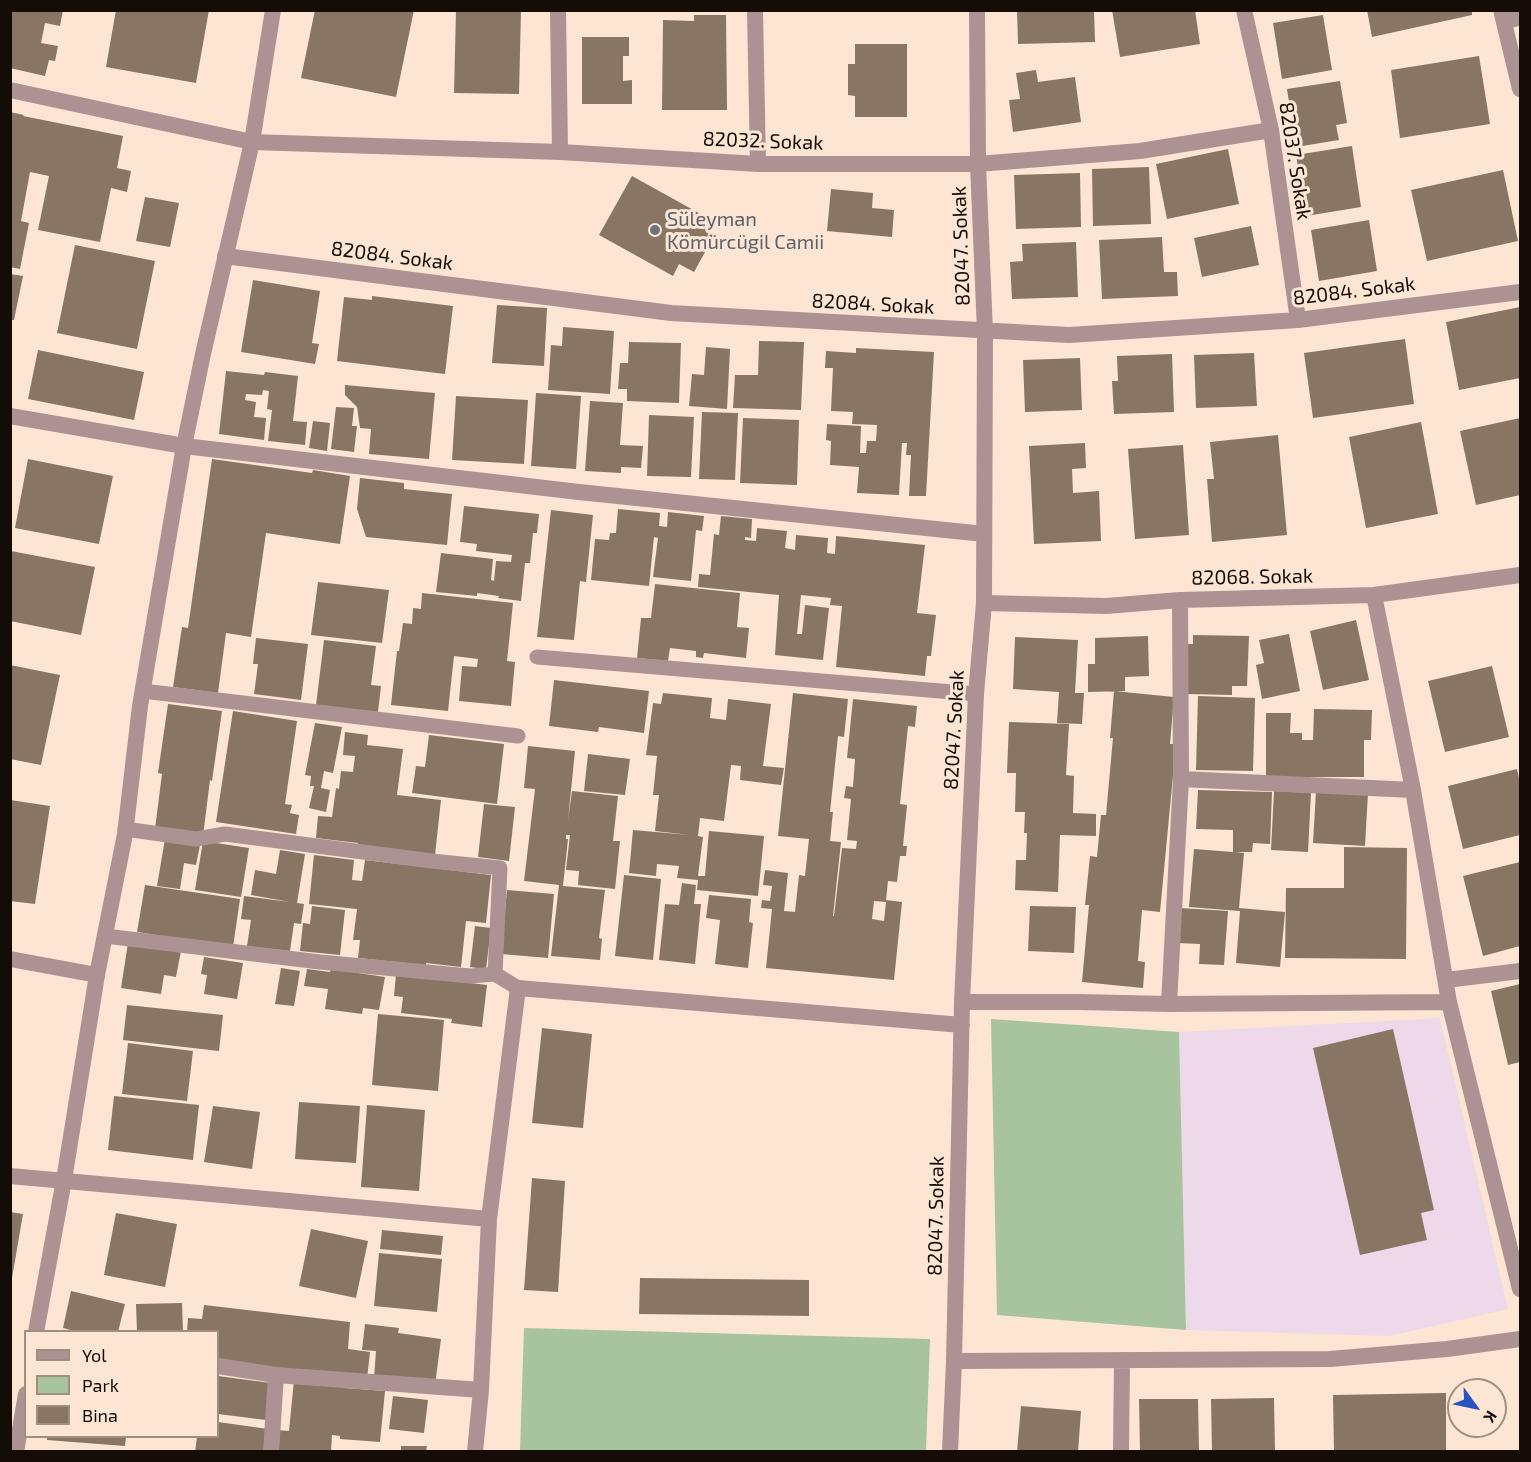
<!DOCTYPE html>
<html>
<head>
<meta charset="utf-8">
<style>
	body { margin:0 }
	#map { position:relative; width:1531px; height:1462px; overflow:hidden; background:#fce6d3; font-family:"Exo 2",sans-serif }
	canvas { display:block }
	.frame { position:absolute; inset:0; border:12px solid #140d07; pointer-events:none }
	.legend { position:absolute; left:24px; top:1330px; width:195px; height:108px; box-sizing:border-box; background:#fce6d3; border:2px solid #9f8f81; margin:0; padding:8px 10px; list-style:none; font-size:18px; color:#140d07 }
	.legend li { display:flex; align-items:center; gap:12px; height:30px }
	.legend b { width:30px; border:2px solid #9f8f81 }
	.north { position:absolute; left:1447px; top:1378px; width:60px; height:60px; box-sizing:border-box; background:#fce6d3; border:2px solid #9f8f81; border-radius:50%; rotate:123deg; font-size:16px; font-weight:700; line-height:24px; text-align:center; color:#140d07 }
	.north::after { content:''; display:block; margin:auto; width:21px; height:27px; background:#2854c2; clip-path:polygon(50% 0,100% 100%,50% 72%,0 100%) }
</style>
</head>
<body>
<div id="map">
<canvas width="1531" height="1462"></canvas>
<div class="frame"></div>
<ul class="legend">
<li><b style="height:8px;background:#ac9292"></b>Yol</li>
<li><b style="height:16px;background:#a7c49e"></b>Park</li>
<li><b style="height:16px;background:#887564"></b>Bina</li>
</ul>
<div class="north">K</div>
</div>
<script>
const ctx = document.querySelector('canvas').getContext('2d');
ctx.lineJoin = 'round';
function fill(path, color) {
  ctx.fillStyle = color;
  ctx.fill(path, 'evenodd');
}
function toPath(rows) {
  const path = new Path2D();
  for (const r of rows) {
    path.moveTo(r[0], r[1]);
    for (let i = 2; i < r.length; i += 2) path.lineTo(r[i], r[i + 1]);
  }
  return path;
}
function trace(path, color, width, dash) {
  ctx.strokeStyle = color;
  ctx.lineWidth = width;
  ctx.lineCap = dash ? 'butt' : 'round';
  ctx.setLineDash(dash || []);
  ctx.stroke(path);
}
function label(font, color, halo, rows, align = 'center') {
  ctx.font = font + ' "Exo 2",sans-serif';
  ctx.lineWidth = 6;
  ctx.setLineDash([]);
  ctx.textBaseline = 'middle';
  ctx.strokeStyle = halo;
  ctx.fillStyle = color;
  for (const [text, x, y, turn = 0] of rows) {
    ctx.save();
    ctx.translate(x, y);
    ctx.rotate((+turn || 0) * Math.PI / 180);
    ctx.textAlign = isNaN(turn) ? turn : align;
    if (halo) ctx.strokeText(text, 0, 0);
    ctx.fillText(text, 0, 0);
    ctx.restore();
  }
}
fill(toPath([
	[1440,1018,1508,1309,1390,1336,1186,1330,1179,1032]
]), '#edd9e9');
fill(toPath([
	[991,1019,1179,1032,1186,1330,997,1315],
	[524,1328,930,1339,926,1451,520,1451]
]), '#a7c49e');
fill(toPath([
	[10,10,63,10,60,26,45,23,41,43,58,46,55,61,49,60,45,76,10,68],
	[116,10,209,10,196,83,106,67],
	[315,10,414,10,396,97,301,78],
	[456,10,521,10,519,94,454,93],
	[1017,10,1094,10,1095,42,1018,44],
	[1112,10,1195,10,1200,44,1120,57],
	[1367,10,1472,10,1472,15,1372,37],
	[694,15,726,15,727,110,662,110,663,20,694,21],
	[1323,15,1332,70,1282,79,1273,23],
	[582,37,629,37,629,56,623,56,623,81,632,80,632,104,582,104],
	[855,44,907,44,907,117,855,117,855,96,848,95,848,64,855,64],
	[1479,56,1490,124,1400,138,1391,70],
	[1036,70,1038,82,1075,77,1081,122,1013,132,1009,100,1020,99,1016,73],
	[1340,81,1347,123,1336,125,1339,140,1296,147,1287,89],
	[10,112,24,115,23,116,123,136,117,168,131,171,127,192,111,188,100,242,38,230,49,176,30,172,21,221,29,223,20,269,10,267],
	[1352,146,1361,207,1306,216,1296,155],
	[1228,149,1239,204,1167,219,1156,164],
	[1149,167,1151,224,1093,226,1092,169],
	[1503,170,1518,241,1427,261,1411,190],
	[1080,173,1081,227,1016,229,1014,175],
	[632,176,706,217,701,226,715,234,694,272,679,264,673,276,599,235],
	[831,189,873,193,872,208,894,210,892,237,827,231],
	[145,197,179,203,170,247,136,241],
	[1369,220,1377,271,1319,281,1311,230],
	[1251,226,1259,265,1202,277,1194,238],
	[1162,237,1164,272,1177,272,1178,296,1102,299,1099,240],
	[1076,242,1078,297,1012,299,1010,262,1023,261,1022,244],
	[75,245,155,261,137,349,57,333],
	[10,274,23,276,14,320,10,320],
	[253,280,320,291,312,343,319,344,315,364,241,352],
	[372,296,453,306,445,374,337,361,344,297,372,300],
	[497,305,547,308,544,366,492,363],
	[1520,307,1520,378,1459,390,1446,322],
	[563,327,614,331,610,394,548,390,551,345,562,346],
	[1405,339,1414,404,1313,418,1304,353],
	[759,341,804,342,801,410,733,408,735,375,758,375],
	[629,342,681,343,679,403,627,401,627,389,618,389,620,363,628,363],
	[706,347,730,349,727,409,689,406,692,374,704,375],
	[856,348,934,352,926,496,909,496,911,455,906,455,907,443,902,443,899,495,857,493,859,467,830,465,831,441,826,440,827,424,861,426,860,453,866,453,867,441,876,441,877,425,852,424,853,412,831,411,833,368,825,368,826,351,856,353],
	[38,350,144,372,134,420,28,399],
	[1254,353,1257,406,1196,408,1194,355],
	[1172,354,1174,412,1114,414,1112,381,1118,381,1117,356],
	[1080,358,1082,410,1025,412,1023,360],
	[226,371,264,375,265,372,298,376,293,421,307,422,305,445,268,441,272,410,267,409,269,391,263,390,262,395,246,394,245,400,256,402,254,417,266,418,264,440,219,434],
	[345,385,435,393,429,459,369,454,371,429,360,428,357,407,345,395],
	[536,393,581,396,576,469,531,466],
	[456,396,528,400,524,464,452,460],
	[590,401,623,403,620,445,643,446,641,468,621,467,621,473,585,471],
	[336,407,354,408,352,426,357,426,354,452,331,449],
	[702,412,738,413,735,480,699,479],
	[649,415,694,417,691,477,647,476],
	[743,418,799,420,797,485,740,483],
	[1520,418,1520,495,1476,505,1460,431],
	[313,421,330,423,327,451,309,448],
	[1421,422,1438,514,1366,528,1349,437],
	[1278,435,1287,535,1212,542,1207,479,1214,479,1210,442],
	[1085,443,1086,468,1072,469,1073,493,1099,491,1101,541,1034,544,1029,446],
	[1183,445,1189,535,1135,539,1128,449],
	[28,459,113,476,99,544,15,528],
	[212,459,312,473,313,470,350,476,340,544,266,533,251,637,226,633,218,693,173,687,182,627,188,628],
	[360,478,404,483,404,489,452,494,447,545,366,537,357,509],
	[464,506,539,514,537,533,533,533,530,563,525,563,521,601,498,598,499,596,477,593,477,596,436,592,441,553,493,559,491,580,494,581,496,561,511,562,512,555,476,551,477,544,460,542],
	[618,509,660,513,659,526,667,527,668,512,704,516,702,531,696,530,691,581,653,577,658,538,654,537,649,586,591,580,595,539,609,540,610,533,616,533],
	[551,510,593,515,586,582,580,581,574,640,537,637],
	[721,516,752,519,751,538,745,537,745,540,756,541,757,528,787,531,785,548,795,550,796,535,828,538,827,553,835,554,836,536,925,545,917,613,936,615,931,656,927,656,925,676,836,667,842,606,830,605,831,598,801,595,797,634,802,634,805,605,829,608,823,660,775,655,779,595,698,587,699,574,710,575,714,534,719,535],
	[11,551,95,567,81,635,10,621],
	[318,582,389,590,382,643,311,635],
	[655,584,740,593,737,627,749,628,746,658,704,653,703,658,696,657,696,651,670,648,668,661,637,658,641,618,651,618],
	[422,593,513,603,507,661,515,662,511,706,459,701,462,666,477,667,478,659,454,656,448,711,391,705,397,651,399,651,403,623,412,624,413,608,421,609],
	[1356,620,1369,680,1323,690,1310,631],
	[1289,634,1300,691,1262,699,1256,665,1264,663,1259,640],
	[1193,635,1249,636,1247,686,1232,686,1232,695,1186,694,1188,644,1193,644],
	[1148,636,1149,676,1125,677,1125,691,1088,692,1088,664,1095,664,1095,638],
	[1015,637,1078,640,1075,693,1084,693,1082,724,1057,723,1059,692,1013,689],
	[256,638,308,644,301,700,254,694,258,664,253,664],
	[324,640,376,646,371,685,381,686,378,712,316,705],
	[10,665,60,675,41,765,10,759],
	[1492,666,1509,737,1445,752,1428,681],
	[554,680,649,691,644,733,599,727,598,732,549,726],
	[1114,691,1174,697,1170,744,1176,744,1160,912,1142,910,1138,961,1145,962,1143,988,1082,982,1089,905,1085,905,1090,856,1097,857,1101,815,1106,815,1113,738,1110,738],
	[663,693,712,698,710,718,726,720,728,699,771,704,763,766,784,768,781,785,740,780,741,766,731,765,724,821,700,818,698,836,703,837,698,876,705,876,709,831,764,836,758,896,697,890,698,880,677,878,679,866,657,864,656,876,629,873,633,830,690,835,655,831,659,795,653,795,657,756,646,755,653,703,661,704],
	[793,693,848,699,844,737,838,736,830,812,833,812,830,841,841,842,833,916,834,916,842,848,856,849,857,841,847,840,851,799,844,798,846,786,853,787,855,759,847,758,853,699,917,706,915,727,908,726,900,804,907,805,903,846,907,846,906,856,900,856,897,882,888,881,886,900,902,902,894,980,766,968,772,909,761,908,762,900,770,901,772,886,763,885,765,870,788,873,784,911,795,912,799,875,805,876,809,839,778,836],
	[874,901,886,902,884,921,872,919],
	[1198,696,1255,698,1253,771,1196,770],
	[168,704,222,711,212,781,210,780,203,836,155,829,162,774,158,773],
	[1314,709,1372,710,1371,740,1364,740,1364,777,1266,777,1266,713,1291,713,1290,733,1302,733,1302,740,1313,740],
	[233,711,297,721,285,804,292,805,290,813,299,815,296,834,216,822],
	[1009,722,1069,724,1066,775,1074,776,1073,813,1096,814,1096,836,1060,835,1058,892,1015,890,1016,860,1026,860,1027,833,1024,833,1025,812,1015,812,1016,773,1007,773],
	[315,723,342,727,333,773,324,771,321,788,330,790,326,812,309,808,314,786,310,786,311,776,305,775],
	[345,732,368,735,367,745,403,749,397,795,441,800,435,855,358,846,358,843,316,838,318,816,332,817,336,788,339,789,341,771,353,772,355,756,343,755],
	[429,735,504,744,497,804,412,793,416,766,425,767],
	[528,746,575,751,568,820,572,791,618,796,613,841,620,841,615,889,578,885,579,871,566,870,570,835,566,835,566,839,568,839,563,886,605,890,599,938,602,939,600,960,551,956,559,885,524,881,535,789,524,788],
	[588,754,630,759,625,795,584,791],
	[1517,769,1520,783,1520,835,1463,849,1448,786],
	[1198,790,1272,792,1270,844,1253,843,1252,852,1235,852,1244,853,1239,908,1285,912,1280,967,1236,963,1240,911,1189,907,1194,849,1233,852,1233,830,1196,829],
	[1274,791,1311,793,1308,852,1271,850],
	[1316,791,1368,793,1365,846,1313,843],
	[10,800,50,806,35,904,10,901],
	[484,804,515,807,509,861,478,857],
	[165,839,200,845,196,865,184,863,180,889,157,886],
	[203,841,249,848,241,897,195,890],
	[1344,847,1407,848,1406,959,1285,958,1286,888,1344,888],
	[280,850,305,854,297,903,304,904,301,924,294,923,290,951,247,946,251,920,241,919,244,896,290,902,251,895,255,870,276,874],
	[314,855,354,860,352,880,362,881,365,860,491,875,486,923,466,921,461,967,426,963,426,965,358,958,360,940,353,940,357,909,309,904],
	[1520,862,1520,946,1483,956,1463,876],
	[624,875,661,879,653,960,615,956],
	[682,883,696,885,694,904,701,904,695,964,659,960,665,904,679,905],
	[145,885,240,899,233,947,137,932],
	[507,890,554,894,548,958,501,954],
	[709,895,751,899,749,922,753,923,748,968,715,964,720,920,706,918],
	[312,906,345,910,340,955,300,951,303,923,310,924],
	[1030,906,1076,907,1074,953,1028,951],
	[1180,908,1228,911,1224,965,1199,964,1200,944,1177,943],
	[475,926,491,928,486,969,470,967],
	[128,943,181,951,176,977,164,975,161,994,121,988],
	[204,957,243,963,237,999,204,994,207,975,201,974],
	[281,968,300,971,294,1006,275,1004],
	[307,969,330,972,331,969,385,977,379,1010,363,1008,362,1014,325,1009,328,989,304,986],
	[396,974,487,985,482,1027,451,1023,452,1019,401,1013,403,997,394,996],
	[1520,984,1520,1062,1508,1065,1491,991],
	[127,1005,223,1015,219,1051,123,1040],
	[378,1014,444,1020,438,1091,372,1085],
	[542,1028,592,1034,583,1128,532,1123],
	[1393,1029,1434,1210,1421,1213,1427,1240,1360,1255,1313,1048],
	[128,1043,193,1051,187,1101,122,1094],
	[114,1096,199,1105,193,1160,108,1150],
	[299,1102,360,1106,356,1163,295,1159],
	[367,1105,425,1110,419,1191,361,1187],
	[213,1106,260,1112,252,1169,204,1162],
	[532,1178,565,1181,558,1292,524,1290],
	[10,1212,23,1214,12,1278,10,1278],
	[116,1213,177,1224,165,1287,104,1275],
	[311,1229,368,1241,356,1298,299,1286],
	[382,1230,443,1236,441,1255,380,1249],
	[379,1253,442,1259,437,1312,374,1306],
	[640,1278,809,1280,809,1316,639,1314],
	[71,1291,125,1304,118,1332,78,1332,63,1328],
	[182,1303,183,1332,137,1332,136,1304],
	[204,1305,350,1322,348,1349,370,1352,367,1379,218,1364,218,1332,187,1332,188,1318,202,1319],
	[365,1324,399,1328,398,1333,441,1339,435,1385,374,1378,376,1351,362,1350],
	[218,1376,271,1383,266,1420,218,1414],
	[294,1380,345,1388,385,1391,380,1442,340,1439,340,1436,332,1435,331,1452,275,1452,277,1430,289,1431],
	[1446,1393,1446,1452,1334,1452,1333,1395],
	[393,1396,428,1400,424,1433,389,1429],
	[1274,1398,1275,1452,1212,1452,1211,1399],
	[1139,1399,1198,1399,1199,1452,1140,1452],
	[1021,1406,1081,1411,1078,1452,1017,1452],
	[218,1422,268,1429,265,1452,195,1452,197,1437,218,1437],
	[47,1437,126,1437,125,1446,47,1440],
	[401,1446,427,1446,426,1452,401,1452]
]), '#887564');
trace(toPath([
	[537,657,976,694],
	[143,691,518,736],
	[125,829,196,839,225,834,432,861,500,868,495,974,518,988],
	[105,936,320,962,470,976,495,974]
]), '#ac9292', 15);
trace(toPath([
	[558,10,560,152],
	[755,10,758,164],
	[1244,10,1271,130,1298,320],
	[1501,10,1520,89],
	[1504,22,1520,17],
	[10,90,252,142,560,152,758,164,978,164,1140,151,1271,130],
	[225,256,671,313,1069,335,1298,320,1520,292],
	[10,416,184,446,579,492,984,534],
	[1374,595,1413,790,1449,1002,1520,1289],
	[984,603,1106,606,1180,600,1374,595,1520,575],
	[1181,779,1413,790],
	[10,959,97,975],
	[1446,980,1520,971],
	[962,1002,1078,1002,1169,1004,1449,1002],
	[1169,1004,1181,779,1180,600],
	[10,1176,489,1219],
	[954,1361,1330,1359,1447,1349,1520,1339],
	[218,1366,276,1375,481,1390,475,1452],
	[481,1390,489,1219,518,988,962,1025],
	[271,1452,276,1375],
	[950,1452,954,1361,962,1002,976,694,984,603,985,332,978,164,977,10],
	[1121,1452,1122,1360]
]), '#ac9292', 16);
trace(toPath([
	[36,1332,64,1180,97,975,125,834,140,706,184,446,203,354,252,142,273,10],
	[16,1452,26,1394]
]), '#ac9292', 16);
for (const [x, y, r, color] of [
	[655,230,6,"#6b7280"]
]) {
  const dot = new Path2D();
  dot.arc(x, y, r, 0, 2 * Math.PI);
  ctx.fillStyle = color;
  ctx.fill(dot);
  trace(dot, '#fce6d3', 2);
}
label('20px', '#140d07', '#fce6d3', [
	["82032. Sokak",763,141,2],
	["82037. Sokak",1295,161,81],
	["82047. Sokak",961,246,-92],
	["82084. Sokak",392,256,7],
	["82084. Sokak",1354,291,-7],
	["82084. Sokak",873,304,3],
	["82068. Sokak",1252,577,-1],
	["82047. Sokak",954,730,-87],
	["82047. Sokak",936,1216,-89]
]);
label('20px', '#5b616d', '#fce6d3', [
	["Süleyman",667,219],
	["Kömürcügil Camii",667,242]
], 'left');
</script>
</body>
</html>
